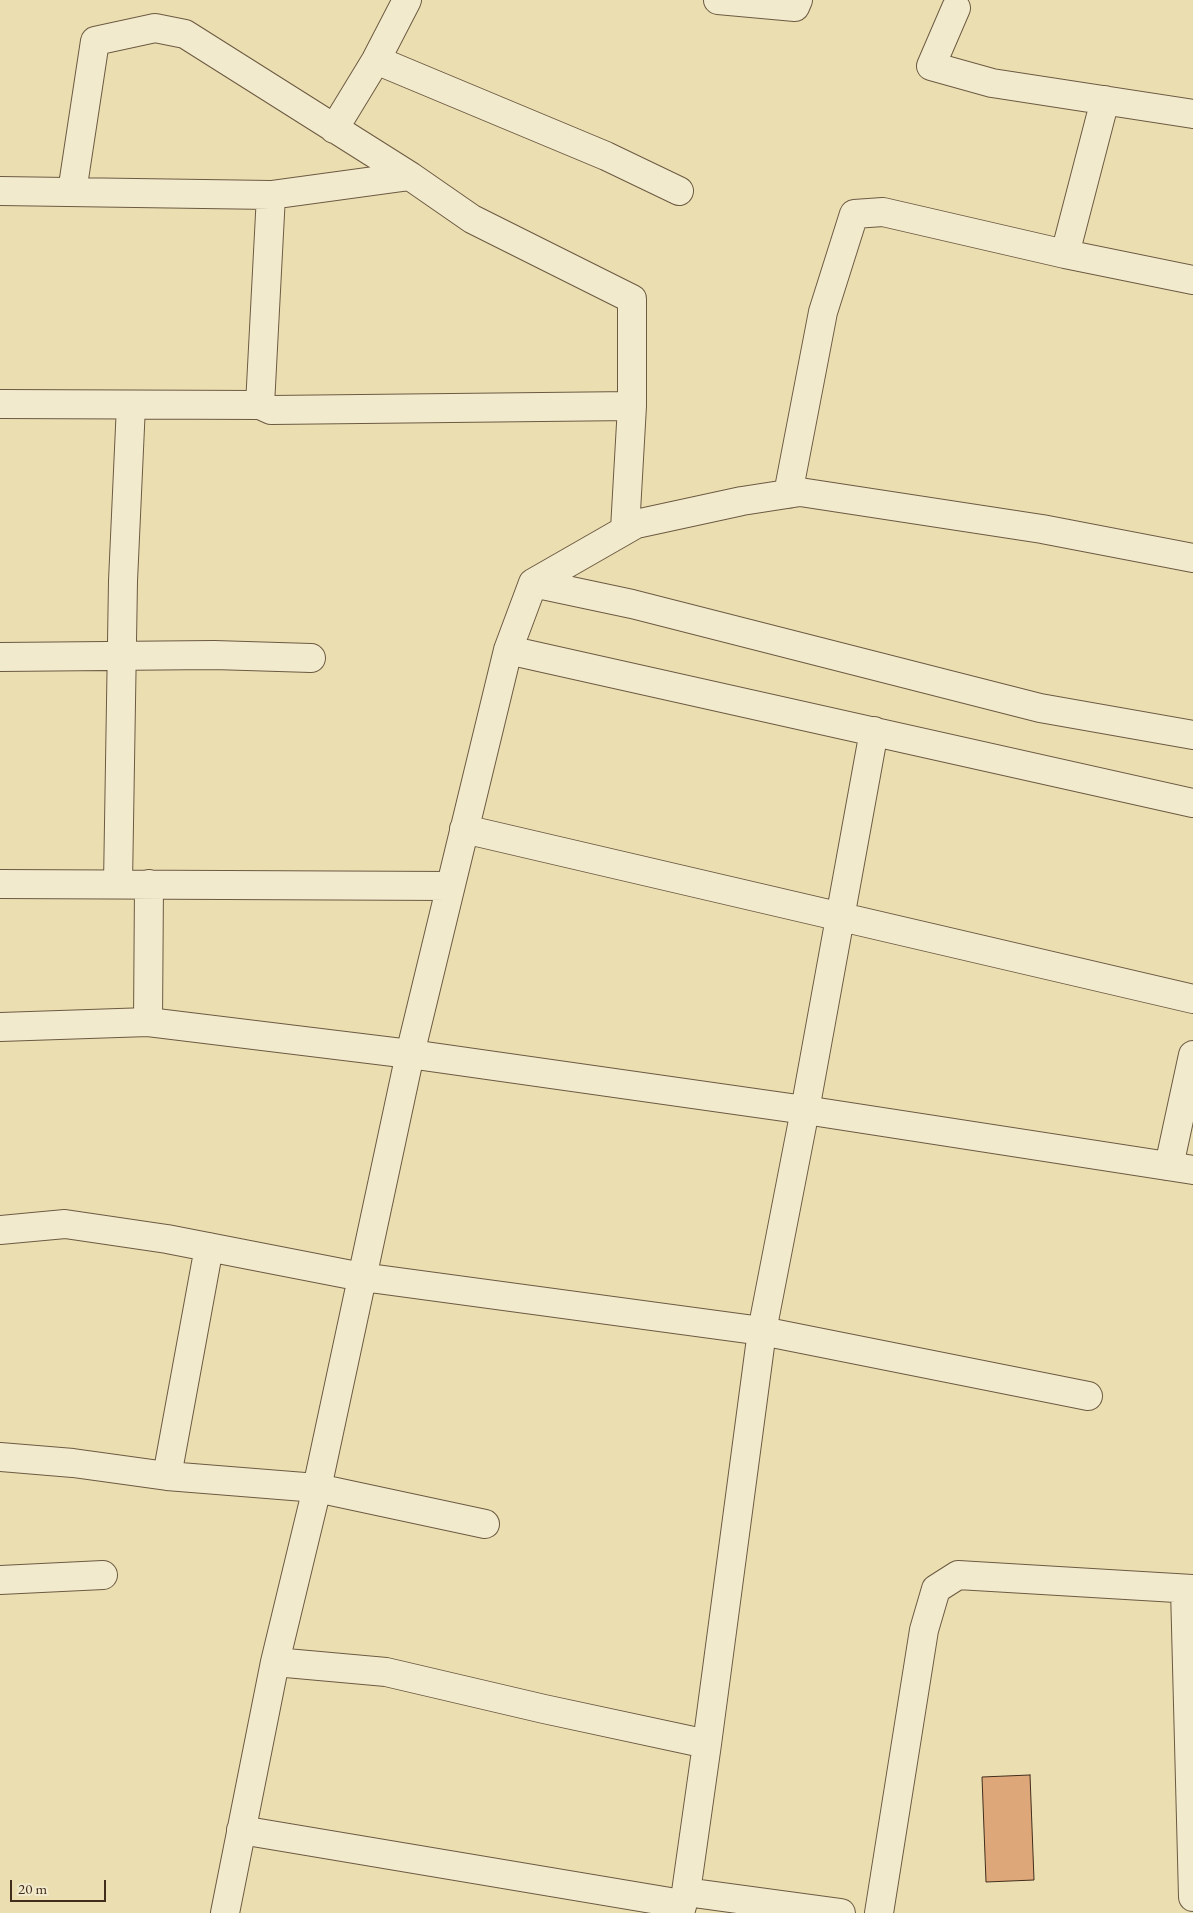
<!DOCTYPE html>
<html>
<head>
<meta charset="utf-8">
<style>
	body { margin:0 }
	#map { position:relative; width:1193px; height:1913px; overflow:hidden; background:#ebdfb2; font-family:"EB Garamond",serif }
	canvas { display:block }
	.scale { position:absolute; left:10px; top:1880px; width:96px; height:22px; box-sizing:border-box; border:2px solid #422d1c; border-top:0; padding-left:6px; font-size:15px; line-height:18px; white-space:nowrap; color:#422d1c; -webkit-text-stroke:4px #f2eacd; paint-order:stroke }
</style>
</head>
<body>
<div id="map">
<canvas width="1193" height="1913"></canvas>
<div class="scale">20 m</div>
</div>
<script>
const ctx = document.querySelector('canvas').getContext('2d');
ctx.lineJoin = 'round';
function fill(path, color) {
  ctx.fillStyle = color;
  ctx.fill(path, 'evenodd');
}
function toPath(rows) {
  const path = new Path2D();
  for (const r of rows) {
    path.moveTo(r[0], r[1]);
    for (let i = 2; i < r.length; i += 2) path.lineTo(r[i], r[i + 1]);
  }
  return path;
}
function trace(path, color, width, dash) {
  ctx.strokeStyle = color;
  ctx.lineWidth = width;
  ctx.lineCap = dash ? 'butt' : 'round';
  ctx.setLineDash(dash || []);
  ctx.stroke(path);
}
const building = toPath([
	[1030,1775,1034,1880,986,1882,982,1777,1030,1775]
]);
fill(building, '#dda779');
trace(building, '#422d1c', 1);
const minor = toPath([
	[718,0,795,7,798,0],
	[956,8,931,66,992,83,1193,114],
	[376,60,606,156,679,191],
	[334,129,376,60,407,0],
	[0,191,271,195,260,405,0,404],
	[72,192,95,41,155,28,185,34,410,176],
	[271,195,410,176,472,219,632,299,632,406],
	[1065,254,1105,100],
	[260,405,271,410,632,406,625,529],
	[788,494,823,312,854,214,883,212,1065,254,1193,280],
	[533,583,632,604,1040,708,1193,735],
	[508,650,1193,803],
	[0,657,214,655,311,658],
	[464,829,1193,999],
	[0,884,450,886],
	[118,884,123,581,131,405],
	[148,1022,149,884],
	[1169,1166,1193,1055],
	[0,1230,65,1224,167,1239,362,1277,762,1331,1088,1396],
	[209,1247,167,1476,317,1488,485,1524],
	[0,1457,73,1463,167,1476],
	[0,1580,103,1575],
	[1185,1589,1193,1897],
	[275,1662,386,1672,544,1709,707,1744],
	[241,1830,682,1904],
	[686,1892,841,1913],
	[225,1913,275,1662,317,1488,410,1054,508,650,533,583,636,524,742,501,800,492,1042,529,1193,558],
	[680,1913,686,1892,707,1744,762,1331,805,1110,874,731],
	[879,1913,924,1630,936,1589,958,1575,1193,1589]
]);
const tertiary = toPath([
	[0,1027,148,1022,410,1054,805,1110,1193,1170]
]);
trace(minor, '#6c5a42', 30);
trace(tertiary, '#6c5a42', 30);
trace(minor, '#f2eacd', 28);
trace(tertiary, '#f2eacd', 28);
</script>
</body>
</html>
